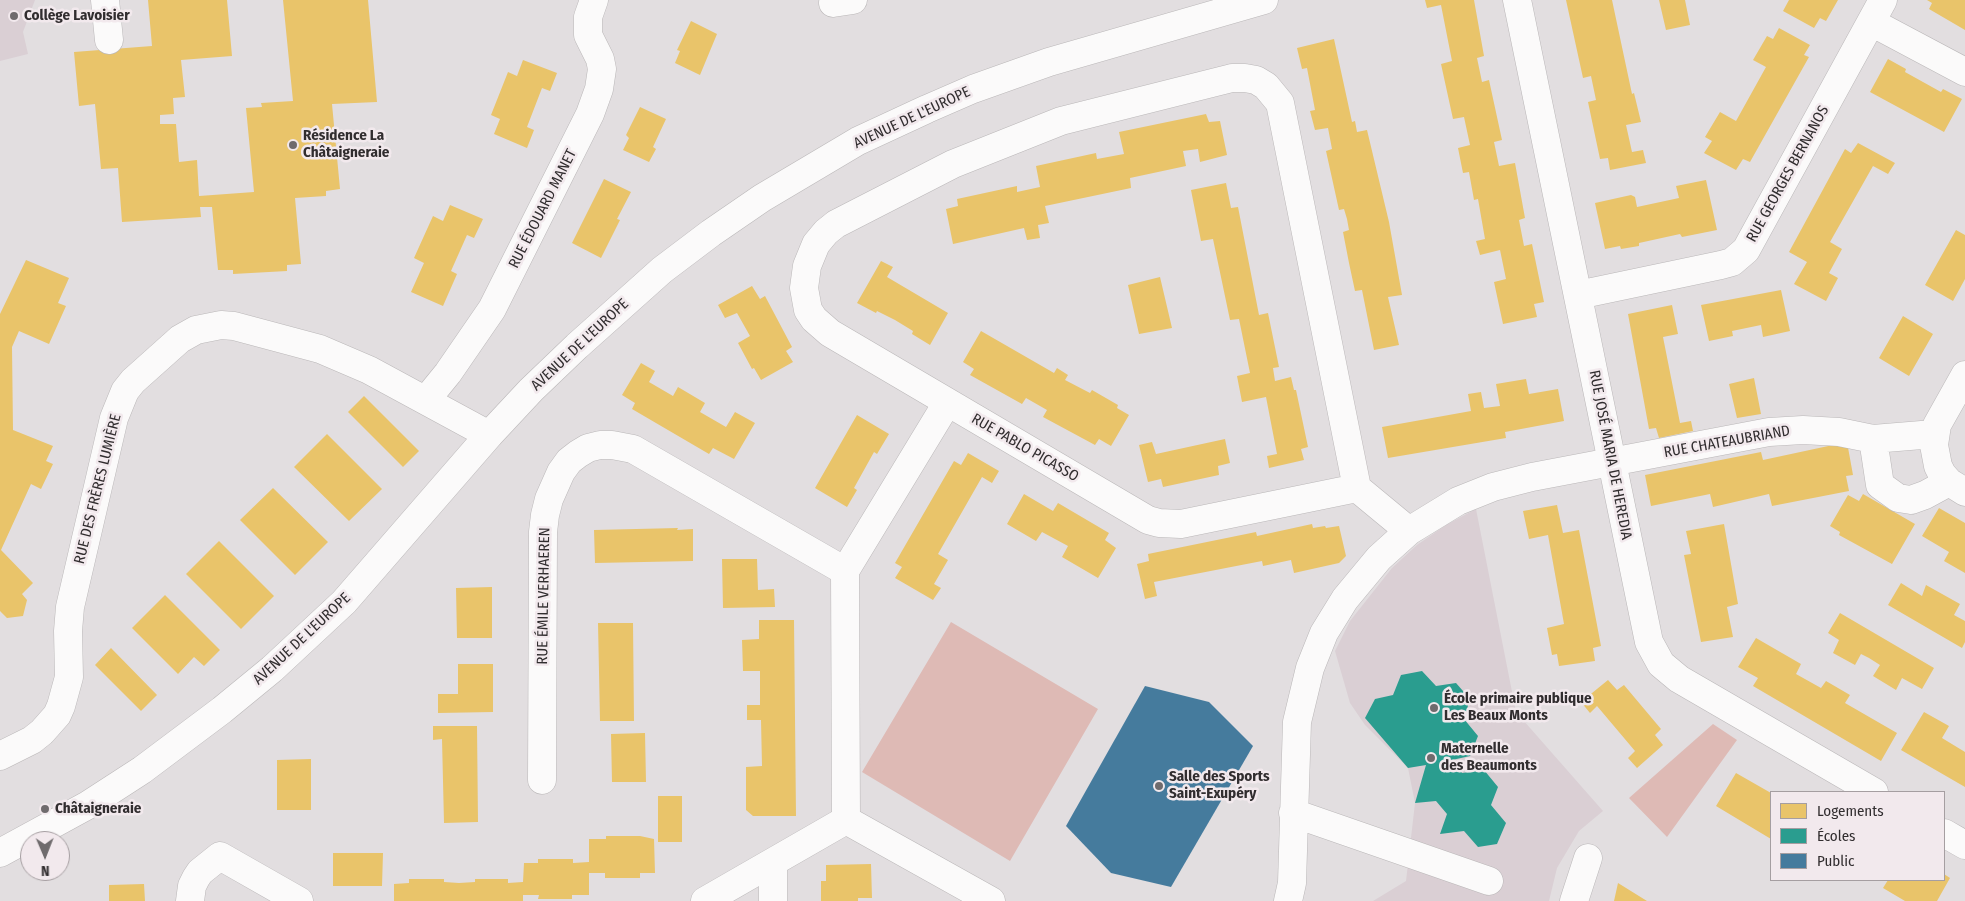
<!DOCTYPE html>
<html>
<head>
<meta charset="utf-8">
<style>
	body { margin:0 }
	#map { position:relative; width:1965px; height:901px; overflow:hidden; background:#e2dee0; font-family:"Fira Sans Condensed",sans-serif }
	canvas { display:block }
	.legend { position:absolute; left:1770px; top:791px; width:175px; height:90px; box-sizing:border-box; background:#f2e9ed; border:1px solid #a59ea1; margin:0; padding:6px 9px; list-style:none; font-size:15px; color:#312d2f }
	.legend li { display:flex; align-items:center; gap:10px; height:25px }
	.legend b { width:25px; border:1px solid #a59ea1 }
	.north { position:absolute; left:20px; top:831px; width:50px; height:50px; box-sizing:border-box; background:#f2e9ed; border:1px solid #a59ea1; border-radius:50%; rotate:179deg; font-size:14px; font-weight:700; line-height:20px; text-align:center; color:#312d2f }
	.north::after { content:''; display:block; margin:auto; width:18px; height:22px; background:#6f6b6d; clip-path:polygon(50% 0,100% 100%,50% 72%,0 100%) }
</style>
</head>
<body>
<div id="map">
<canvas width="1965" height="901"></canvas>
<ul class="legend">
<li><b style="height:14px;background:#e9c46a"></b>Logements</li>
<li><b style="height:14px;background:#2a9d8f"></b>Écoles</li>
<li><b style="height:14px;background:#457b9d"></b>Public</li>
</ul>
<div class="north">N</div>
</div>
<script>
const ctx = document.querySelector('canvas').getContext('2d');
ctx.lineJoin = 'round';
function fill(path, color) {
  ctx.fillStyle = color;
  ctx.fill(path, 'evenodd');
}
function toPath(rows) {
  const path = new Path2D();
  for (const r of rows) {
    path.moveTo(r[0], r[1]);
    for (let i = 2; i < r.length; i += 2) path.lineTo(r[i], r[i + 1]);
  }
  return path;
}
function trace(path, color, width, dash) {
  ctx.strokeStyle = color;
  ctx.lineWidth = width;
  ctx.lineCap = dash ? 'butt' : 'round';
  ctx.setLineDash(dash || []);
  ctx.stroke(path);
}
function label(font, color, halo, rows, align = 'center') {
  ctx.font = font + ' "Fira Sans Condensed",sans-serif';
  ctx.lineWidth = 5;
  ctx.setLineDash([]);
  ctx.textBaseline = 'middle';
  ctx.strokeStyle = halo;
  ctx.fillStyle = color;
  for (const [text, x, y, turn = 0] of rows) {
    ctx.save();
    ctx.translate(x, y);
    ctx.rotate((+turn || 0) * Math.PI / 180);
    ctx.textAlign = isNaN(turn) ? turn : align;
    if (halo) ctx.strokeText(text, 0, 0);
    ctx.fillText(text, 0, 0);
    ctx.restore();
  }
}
fill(toPath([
	[0,0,35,0,23,32,28,54,0,61],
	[1476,509,1516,712,1603,811,1579,831,1557,868,1549,901,1373,901,1406,881,1415,803,1408,768,1365,725,1350,703,1335,651,1350,621,1392,568,1417,545,1446,525]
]), '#dacfd4');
fill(toPath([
	[951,622,1098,709,1010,861,862,772],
	[1713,724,1737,740,1667,837,1629,798]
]), '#debab5');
fill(toPath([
	[148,0,227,0,232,56,181,60,185,97,173,98,174,114,160,115,160,124,176,124,179,162,197,160,199,196,254,192,246,108,262,107,261,103,293,101,283,0,368,0,377,102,332,104,340,189,326,191,326,196,295,198,301,264,287,265,287,271,233,274,233,270,218,270,212,207,200,207,201,217,122,222,118,168,101,169,95,104,79,106,74,52,152,46],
	[1425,0,1474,0,1484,56,1477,58,1482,82,1489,80,1502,140,1494,142,1499,166,1515,163,1525,218,1519,220,1524,246,1532,244,1544,302,1534,304,1537,317,1503,324,1494,282,1506,279,1500,250,1480,255,1476,241,1485,239,1478,199,1474,200,1469,172,1463,173,1458,148,1470,145,1464,117,1453,119,1441,64,1452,61,1441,5,1427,8],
	[1566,0,1612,0,1632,94,1634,93,1641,122,1626,125,1632,152,1643,150,1646,163,1610,170,1608,158,1600,159,1588,102,1596,100,1591,76,1583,78],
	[1659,0,1685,0,1690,25,1666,30],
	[1789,0,1838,0,1826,21,1820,18,1814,28,1783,11],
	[1927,0,1965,0,1965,30,1929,9,1932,3],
	[691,21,717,34,700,75,675,63,680,51,677,50],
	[1779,28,1810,45,1804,55,1809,57,1750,162,1743,159,1736,170,1704,153,1712,141,1705,137,1720,112,1736,121,1766,67,1753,60,1767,36,1773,39],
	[1334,39,1352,122,1355,121,1357,132,1367,130,1389,222,1402,295,1388,297,1399,345,1374,350,1362,290,1355,291,1349,263,1343,232,1349,230,1347,219,1344,209,1339,210,1326,151,1332,149,1328,128,1315,130,1310,111,1315,110,1307,68,1302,69,1297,48],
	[1888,59,1906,69,1905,72,1941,92,1943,89,1962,99,1944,132,1870,92],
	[523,60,557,73,550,91,542,88,527,127,534,130,527,148,494,134,500,119,491,115,508,72,517,76],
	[640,107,666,119,653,147,656,149,649,162,623,150,629,138,626,135],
	[1206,114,1209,122,1220,121,1227,155,1200,162,1198,149,1183,151,1186,166,1130,178,1131,188,1045,206,1049,223,1038,225,1040,238,1027,240,1024,228,953,244,946,209,958,206,957,199,1017,186,1017,192,1040,187,1036,166,1096,153,1097,159,1124,154,1119,132],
	[1858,143,1895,163,1888,174,1873,166,1830,242,1842,249,1829,273,1838,278,1826,301,1794,284,1807,262,1789,252,1845,149,1851,153],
	[604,179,631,192,617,219,620,220,601,258,572,243],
	[1706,180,1717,230,1682,237,1680,234,1639,243,1639,246,1621,249,1620,246,1605,249,1595,203,1631,195,1635,197,1637,207,1679,198,1676,186],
	[1226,183,1231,208,1238,207,1259,315,1268,313,1279,367,1273,368,1275,381,1291,377,1294,390,1296,390,1308,447,1301,449,1304,460,1269,468,1267,456,1277,454,1266,397,1242,402,1237,376,1250,373,1239,319,1230,320,1213,239,1201,241,1191,190],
	[450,205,483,219,474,238,467,235,451,271,457,274,443,306,411,292,424,263,414,258,433,216,443,221],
	[1956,230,1965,235,1965,279,1953,301,1925,285],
	[26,260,69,278,58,303,66,306,49,344,19,331,12,347,13,430,53,446,46,461,53,464,41,489,31,484,1,550,33,583,22,594,27,600,23,616,7,618,0,611,0,314],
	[881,261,893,267,887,277,948,313,930,345,912,334,913,331,895,320,877,311,876,313,857,303],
	[1160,277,1172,328,1139,334,1128,285],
	[752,286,760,299,765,296,792,347,786,351,793,362,761,380,754,368,752,369,738,343,750,336,737,313,725,318,718,305],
	[1781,290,1790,331,1763,337,1761,325,1732,331,1733,336,1709,341,1701,305],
	[1672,305,1678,334,1663,337,1680,423,1691,421,1693,431,1659,438,1656,428,1649,429,1628,314],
	[1903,316,1933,334,1909,376,1879,358],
	[981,331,1054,373,1057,368,1068,375,1065,380,1090,393,1092,390,1118,405,1117,408,1129,415,1111,446,1099,439,1095,445,1043,417,1047,410,1026,398,1022,404,970,375,974,369,963,362],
	[641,363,655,371,649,382,673,396,678,387,705,403,700,412,726,427,735,412,755,423,734,459,713,448,709,454,632,409,635,403,622,395],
	[1754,378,1761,414,1737,418,1729,384],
	[1526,379,1529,394,1558,389,1564,421,1505,432,1506,438,1388,458,1382,427,1471,411,1468,394,1481,392,1484,408,1500,406,1496,384],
	[364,396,419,451,403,467,348,412],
	[857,415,889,434,877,454,874,452,854,488,857,490,847,507,815,488],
	[327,434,382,489,349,521,294,467],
	[1225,439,1230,463,1218,466,1219,475,1163,487,1161,479,1148,482,1139,445,1152,442,1156,454],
	[1847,442,1853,475,1846,476,1849,491,1772,506,1769,494,1713,507,1710,494,1651,506,1645,475,1761,452,1763,460],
	[968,453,999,471,992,483,982,477,938,554,948,560,934,584,941,588,933,600,895,578,902,567,895,563,954,461,961,465],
	[273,488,328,542,295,575,240,520],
	[1024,494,1053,511,1058,503,1109,533,1105,540,1116,548,1098,578,1062,557,1068,546,1042,532,1036,541,1007,524],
	[1863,494,1915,524,1892,564,1839,535,1840,532,1830,526,1848,495,1859,501],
	[1557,505,1563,533,1579,530,1601,646,1593,648,1595,661,1559,666,1557,654,1552,655,1547,628,1564,624,1548,535,1529,539,1523,511],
	[1939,508,1965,523,1965,573,1944,561,1949,552,1922,536],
	[1312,524,1313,528,1325,526,1326,528,1339,526,1346,556,1339,563,1294,573,1291,560,1263,566,1262,561,1154,582,1157,596,1145,599,1137,564,1149,561,1148,554,1256,532,1257,536],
	[1724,524,1738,604,1727,607,1733,637,1701,642,1684,555,1691,554,1686,531],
	[678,528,677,530,693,529,693,561,595,563,594,530],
	[219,541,274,596,241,629,186,574],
	[722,559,757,559,758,590,774,589,775,607,723,608],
	[1901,583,1922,596,1926,585,1960,604,1954,615,1965,621,1965,642,1962,648,1888,605],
	[492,587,492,638,457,638,456,588],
	[165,595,220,650,204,666,194,657,178,674,132,628],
	[1840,613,1934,668,1922,689,1902,678,1896,690,1873,676,1880,665,1869,658,1861,654,1855,665,1833,653,1839,640,1828,633],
	[759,620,794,620,796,816,753,816,746,810,746,767,762,766,761,720,747,720,747,705,760,705,760,671,743,671,742,640,759,639],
	[598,623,633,623,634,721,600,721],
	[1756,638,1801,664,1796,674,1821,688,1826,681,1850,695,1845,703,1897,733,1881,761,1753,686,1758,678,1738,667],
	[111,648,157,695,141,711,95,665],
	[458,664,493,664,493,712,438,713,438,694,458,694],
	[1608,680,1617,690,1624,685,1661,729,1655,735,1663,745,1637,768,1628,758,1635,751,1597,706,1590,713,1581,702],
	[1924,712,1949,726,1942,738,1965,752,1965,787,1901,750],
	[433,726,477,726,478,822,444,823,442,739,433,740],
	[645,733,646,782,612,782,611,734],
	[311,759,311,810,277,810,277,760],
	[1736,773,1771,793,1771,839,1716,806],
	[658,796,682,796,682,842,658,842],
	[606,836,640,836,654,839,655,873,640,873,640,878,605,878,605,873,589,873,589,895,572,895,572,899,538,899,539,895,523,895,523,901,394,901,394,884,409,883,409,879,444,879,444,882,459,883,475,882,475,879,508,879,508,883,523,882,524,863,538,863,538,859,573,859,573,863,589,862,589,839,606,839],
	[333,853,383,853,382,886,333,886],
	[871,864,872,898,858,898,858,901,821,901,821,881,826,881,826,865],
	[1944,874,1950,878,1937,901,1905,901,1883,888,1888,880,1944,880],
	[1618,883,1647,901,1614,901],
	[144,884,145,901,109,901,109,885]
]), '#e9c46a');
fill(toPath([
	[1422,671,1436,686,1456,683,1470,699,1464,719,1478,736,1470,756,1452,760,1462,773,1484,770,1498,787,1491,805,1506,823,1497,844,1478,847,1464,831,1440,834,1447,814,1436,801,1415,803,1426,765,1408,768,1365,718,1375,699,1393,695,1401,675]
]), '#2a9d8f');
fill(toPath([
	[1145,686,1209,702,1253,746,1171,887,1111,873,1066,826]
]), '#457b9d');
const minor = toPath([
	[105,0,109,40],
	[1517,0,1649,642,1661,664,1679,679,1874,792],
	[833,3,853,0],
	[1871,22,1965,72],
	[1232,78,1245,78,1256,80,1266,86,1280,103,1357,488,1181,524,1159,523,1148,520,830,333,814,319,808,310,804,288,807,266,816,244,826,232,836,224,953,164,1061,121,1232,78],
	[1578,295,1721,265,1732,262,1746,250,1883,0],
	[1965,375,1937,425,1934,445,1938,466,1942,474,1949,482,1965,492],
	[426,400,448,373,492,309,590,114,599,89,602,69,600,59,588,35,588,17,594,0],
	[1934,434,1873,439,1880,485,1898,498,1911,500,1925,495,1949,482],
	[1357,488,1409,531],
	[0,756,32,740,42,732,57,715,61,706,69,677,68,631,70,607,114,418,125,391,133,381,180,339,196,330,221,325,234,326,320,349,369,370,489,435],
	[542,780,543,532,545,515,549,499,561,472,569,461,578,454,588,448,600,445,612,445,633,449,845,571],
	[1293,813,1489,881],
	[846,820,845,571,947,403],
	[1944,833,1965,845],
	[0,853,88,805,142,770,222,710,272,669,344,602,489,435,531,390,577,346,662,270,711,233,762,198,858,141,927,109,973,89,1049,62,1264,0],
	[773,862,773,901],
	[190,901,192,886,196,878,200,872,220,856,299,901],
	[705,901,846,820,991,901],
	[1288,901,1292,883,1297,722,1310,668,1324,633,1345,599,1379,558,1409,531,1458,501,1493,487,1532,477,1769,432,1803,430,1839,432,1873,439],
	[1574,901,1588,858]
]);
trace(minor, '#bab7b8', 29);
trace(minor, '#fbfafa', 28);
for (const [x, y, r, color] of [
	[14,16,5,"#6f6b6d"],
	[293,145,5,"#6f6b6d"],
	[1434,708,5,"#6f6b6d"],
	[1431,758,5,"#6f6b6d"],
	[1159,786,5,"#6f6b6d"],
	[45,809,5,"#6f6b6d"]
]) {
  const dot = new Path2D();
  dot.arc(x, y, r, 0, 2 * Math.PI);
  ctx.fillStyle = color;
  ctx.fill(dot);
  trace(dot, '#f2e9ed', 2);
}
label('bold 15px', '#312d2f', '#f2e9ed', [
	["Collège Lavoisier",24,16],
	["Résidence La",303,136],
	["Châtaigneraie",303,153],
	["École primaire publique",1444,699],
	["Les Beaux Monts",1444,716],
	["Maternelle",1441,749],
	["des Beaumonts",1441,766],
	["Salle des Sports",1169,777],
	["Saint-Exupéry",1169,794],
	["Châtaigneraie",55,809]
], 'left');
label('15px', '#312d2f', '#f2e9ed', [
	["AVENUE DE L'EUROPE",912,118,-25],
	["RUE GEORGES BERNANOS",1788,174,-61],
	["RUE ÉDOUARD MANET",543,209,-63],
	["AVENUE DE L'EUROPE",580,345,-43],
	["RUE CHATEAUBRIAND",1727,442,-10],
	["RUE PABLO PICASSO",1025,448,30],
	["RUE JOSÉ MARIA DE HEREDIA",1610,455,79],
	["RUE DES FRÈRES LUMIÈRE",98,489,-76],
	["RUE ÉMILE VERHAEREN",544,596,-89],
	["AVENUE DE L'EUROPE",302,639,-43]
]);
</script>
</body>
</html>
